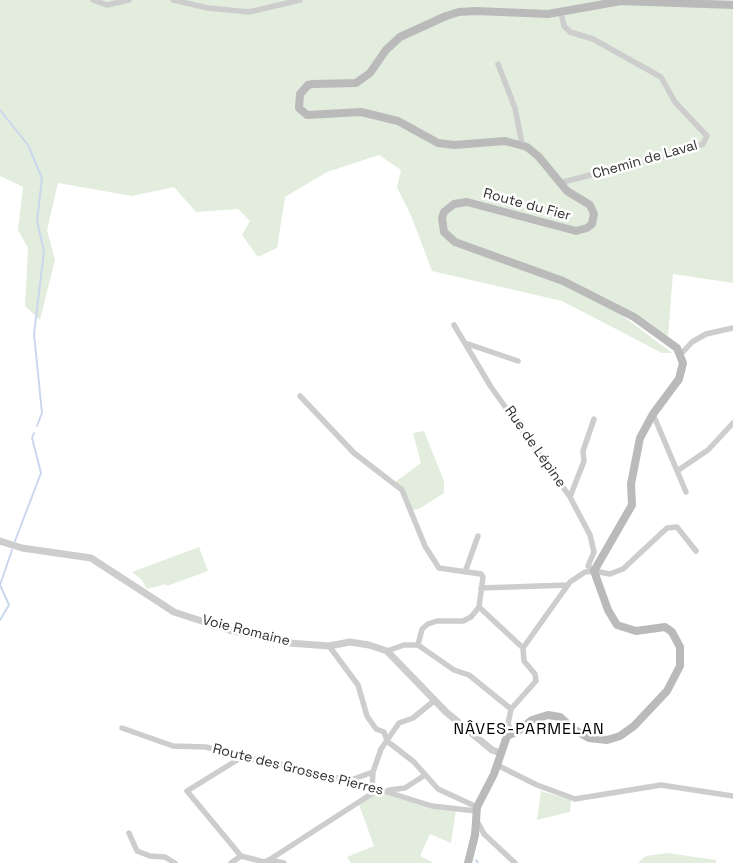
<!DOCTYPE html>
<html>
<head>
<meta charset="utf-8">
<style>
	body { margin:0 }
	canvas { display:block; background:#fff }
</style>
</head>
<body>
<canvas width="733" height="863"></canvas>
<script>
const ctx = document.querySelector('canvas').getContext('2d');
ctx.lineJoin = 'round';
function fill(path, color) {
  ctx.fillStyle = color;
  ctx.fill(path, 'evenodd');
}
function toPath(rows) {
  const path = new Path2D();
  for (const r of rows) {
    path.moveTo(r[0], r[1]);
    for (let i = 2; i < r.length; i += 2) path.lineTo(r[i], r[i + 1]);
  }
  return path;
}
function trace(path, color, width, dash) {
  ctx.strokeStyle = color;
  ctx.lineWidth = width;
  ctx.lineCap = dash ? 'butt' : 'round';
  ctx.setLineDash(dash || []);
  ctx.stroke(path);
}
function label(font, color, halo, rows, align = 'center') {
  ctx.font = font + ' "Space Grotesk",sans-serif';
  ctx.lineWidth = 5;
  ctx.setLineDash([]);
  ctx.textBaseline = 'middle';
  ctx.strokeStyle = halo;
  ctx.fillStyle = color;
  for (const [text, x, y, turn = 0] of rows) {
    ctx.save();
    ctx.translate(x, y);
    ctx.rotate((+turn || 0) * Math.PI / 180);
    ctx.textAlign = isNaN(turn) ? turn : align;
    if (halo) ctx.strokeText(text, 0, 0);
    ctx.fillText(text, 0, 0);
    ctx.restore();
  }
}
fill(toPath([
	[0,0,733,0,733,283,673,274,668,336,625,310,623,316,672,353,662,353,562,301,432,271,412,218,397,187,401,170,379,155,327,172,285,197,277,248,258,257,242,235,250,221,238,209,196,212,174,187,132,196,58,183,47,230,55,260,40,320,25,306,28,248,18,230,23,187,0,176],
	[424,431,444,481,444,493,419,509,410,510,402,490,394,483,421,463,413,433],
	[199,547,208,571,167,586,166,584,147,589,142,580,132,572],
	[541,791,571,800,570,812,537,820],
	[381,792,456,810,451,843,430,834,420,856,434,863,351,863,347,857,374,846,358,802],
	[667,853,716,860,716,863,638,863,646,856]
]), '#e2edde');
trace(toPath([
	[0,110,28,145,42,178,37,221,44,251,34,334,42,413,37,426],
	[15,541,41,473,32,438,34,433],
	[0,620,9,605,0,585,12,550],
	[476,860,478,863]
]), '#cad7ed', 2);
trace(toPath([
	[93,0,107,5,129,0],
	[173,0,208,8,249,12,300,0],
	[498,64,515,108,522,144],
	[559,183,685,151,703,144,707,136,675,102,661,77,593,39,570,32,564,26,561,13],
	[454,325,491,387,570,497,590,535,594,552,588,566,594,571],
	[465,343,518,361],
	[681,354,692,342,706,334,733,328],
	[300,396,354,453,402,490,425,546,439,568,481,574,483,577,479,607,523,648],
	[653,414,686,492],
	[677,471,708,450,733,423],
	[570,497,584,461,583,451,594,419],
	[465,572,478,536],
	[481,588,568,585],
	[418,645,422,629,428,624,437,621,463,621,471,617,479,607],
	[329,646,358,685,367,716,376,729,384,732,387,741,414,762,438,789,477,807],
	[387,651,404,645,418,645,454,670,469,675,511,709],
	[511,709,536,681,535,674,524,661,523,648,570,582,585,572,594,571,610,574,623,569,667,528,677,527,696,551],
	[511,709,508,724,513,733],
	[122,728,173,746,206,747,242,757,281,764,303,772,349,780,432,806,476,811],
	[497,765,537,785,575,799,661,785,733,796],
	[351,780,373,772],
	[372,787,373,772,381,749,399,723,413,718,435,700],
	[389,790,405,788,425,775],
	[477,821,484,834,515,863],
	[129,833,137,851,150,856,165,857,175,863],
	[241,856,187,791,242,757],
	[241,856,264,862,269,860,284,863],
	[269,860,379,789],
	[231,863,241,856]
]), '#cdcdcd', 5.5);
trace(toPath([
	[0,541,22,548,91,558,174,612,229,630,289,643,329,646,350,642,369,645,387,651,446,712,492,750,500,753]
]), '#cdcdcd', 7);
trace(toPath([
	[468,863,475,835,477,807,494,774,507,736,518,731,532,720,548,715,560,717,573,729,589,738,607,740,620,736,634,726,667,691,680,666,680,647,672,632,665,627,636,631,617,625,608,610,594,571,632,505,631,484,640,438,653,414,679,379,683,363,677,348,634,317,563,281,455,242,444,232,442,218,444,212,454,204,467,202,576,231,587,228,592,224,594,214,590,205,567,191,539,157,527,147,505,141,454,145,438,143,398,121,361,112,307,115,299,108,300,94,308,85,313,84,356,83,370,73,386,50,400,37,446,16,459,12,476,11,548,14,621,1,733,5]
]), '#bababa', 8);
label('14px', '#303030', '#fff', [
	["Chemin de Laval",645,160,-16],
	["Route du Fier",527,205,15],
	["Rue de Lépine",535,447,55],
	["Voie Romaine",246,631,14],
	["Route des Grosses Pierres",298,770,14]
]);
ctx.letterSpacing = '1px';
label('16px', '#000', '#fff', [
	["NÂVES-PARMELAN",529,730]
]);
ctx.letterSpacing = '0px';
</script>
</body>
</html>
